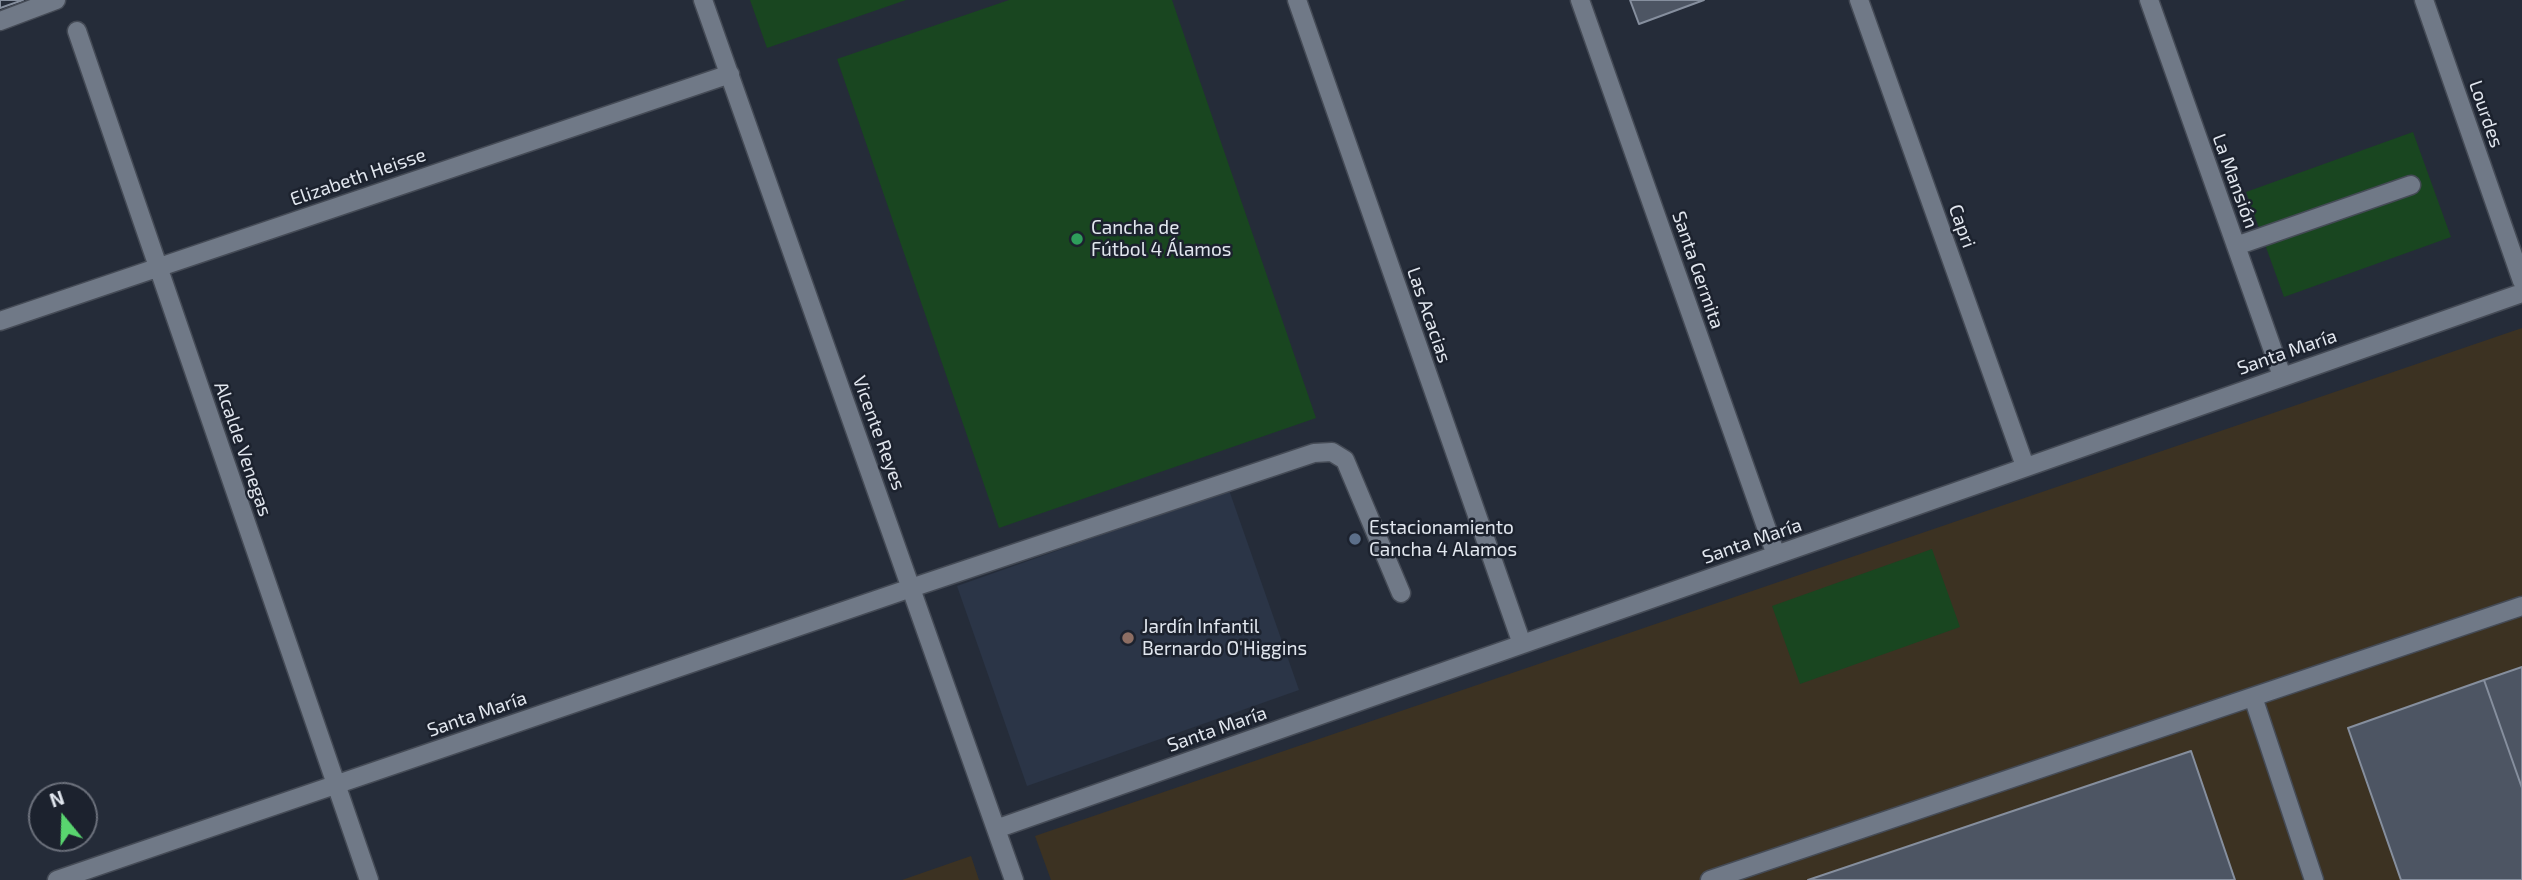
<!DOCTYPE html>
<html>
<head>
<meta charset="utf-8">
<style>
	body { margin:0 }
	#map { position:relative; width:2522px; height:880px; overflow:hidden; background:#252c39; font-family:"Exo 2",sans-serif }
	canvas { display:block }
	.north { position:absolute; left:28px; top:782px; width:70px; height:70px; box-sizing:border-box; background:#1c222e; border:2px solid #6b707b; border-radius:50%; rotate:341deg; font-size:19px; font-weight:700; line-height:28px; text-align:center; color:#e1e6ee }
	.north::after { content:''; display:block; margin:auto; width:24px; height:32px; background:#59d56f; clip-path:polygon(50% 0,100% 100%,50% 72%,0 100%) }
</style>
</head>
<body>
<div id="map">
<canvas width="2522" height="880"></canvas>
<div class="north">N</div>
</div>
<script>
const ctx = document.querySelector('canvas').getContext('2d');
ctx.lineJoin = 'round';
function fill(path, color) {
  ctx.fillStyle = color;
  ctx.fill(path, 'evenodd');
}
function toPath(rows) {
  const path = new Path2D();
  for (const r of rows) {
    path.moveTo(r[0], r[1]);
    for (let i = 2; i < r.length; i += 2) path.lineTo(r[i], r[i + 1]);
  }
  return path;
}
function trace(path, color, width, dash) {
  ctx.strokeStyle = color;
  ctx.lineWidth = width;
  ctx.lineCap = dash ? 'butt' : 'round';
  ctx.setLineDash(dash || []);
  ctx.stroke(path);
}
function label(font, color, halo, rows, align = 'center') {
  ctx.font = font + ' "Exo 2",sans-serif';
  ctx.lineWidth = 5;
  ctx.setLineDash([]);
  ctx.textBaseline = 'middle';
  ctx.strokeStyle = halo;
  ctx.fillStyle = color;
  for (const [text, x, y, turn = 0] of rows) {
    ctx.save();
    ctx.translate(x, y);
    ctx.rotate((+turn || 0) * Math.PI / 180);
    ctx.textAlign = isNaN(turn) ? turn : align;
    if (halo) ctx.strokeText(text, 0, 0);
    ctx.fillText(text, 0, 0);
    ctx.restore();
  }
}
fill(toPath([
	[1229,490,1299,690,1027,786,957,586]
]), '#2b3547');
fill(toPath([
	[2522,328,2522,880,1051,880,1035,836],
	[971,856,979,880,902,880]
]), '#3c3222');
fill(toPath([
	[750,0,906,0,767,48],
	[1009,0,1172,0,1316,418,999,528,837,59],
	[2413,132,2451,237,2284,297,2246,192],
	[1932,549,1960,627,1800,684,1772,606]
]), '#194620');
const building = toPath([
	[0,0,23,0,0,8,0,0],
	[0,0,23,0,0,8,0,0],
	[1630,0,1704,0,1639,24,1630,0],
	[2522,667,2522,788,2484,680,2522,667],
	[2484,680,2522,788,2522,880,2401,880,2348,728,2484,680],
	[2191,751,2235,880,1808,880,2191,751]
]);
fill(building, '#4d5563');
trace(building, '#868f9e', 2);
const minor = toPath([
	[703,0,1014,880],
	[1297,0,1522,644],
	[1580,0,1776,555],
	[1859,0,2025,466],
	[2149,0,2282,376],
	[2424,0,2522,281],
	[0,21,56,0],
	[77,31,369,880],
	[2236,246,2411,185],
	[0,321,730,74],
	[2253,697,2314,880],
	[996,829,2522,293],
	[57,880,911,588,1314,453,1332,452,1345,460,1401,593],
	[1710,880,2522,606]
]);
trace(minor, '#454b56', 21);
trace(minor, '#707987', 18);
for (const [x, y, r, color] of [
	[1077,239,7,"#2e9e5b"],
	[1355,539,7,"#5c6f8a"],
	[1128,638,7,"#8d6e63"]
]) {
  const dot = new Path2D();
  dot.arc(x, y, r, 0, 2 * Math.PI);
  ctx.fillStyle = color;
  ctx.fill(dot);
  trace(dot, '#1c222e', 2.5);
}
label('19px', '#e1e6ee', '#1c222e', [
	["Lourdes",2486,114,71],
	["Elizabeth Heisse",358,177,-19],
	["La Mansión",2235,181,70],
	["Capri",1962,226,70],
	["Santa Germita",1698,270,71],
	["Las Acacias",1429,315,71],
	["Santa María",2287,352,-19],
	["Vicente Reyes",879,433,70],
	["Alcalde Venegas",243,449,71],
	["Santa María",1752,541,-19],
	["Santa María",477,714,-19],
	["Santa María",1217,729,-19]
]);
label('19px', '#e1e6ee', '#1c222e', [
	["Cancha de",1091,228],
	["Fútbol 4 Álamos",1091,250],
	["Estacionamiento",1369,528],
	["Cancha 4 Alamos",1369,550],
	["Jardín Infantil",1142,627],
	["Bernardo O'Higgins",1142,649]
], 'left');
</script>
</body>
</html>
